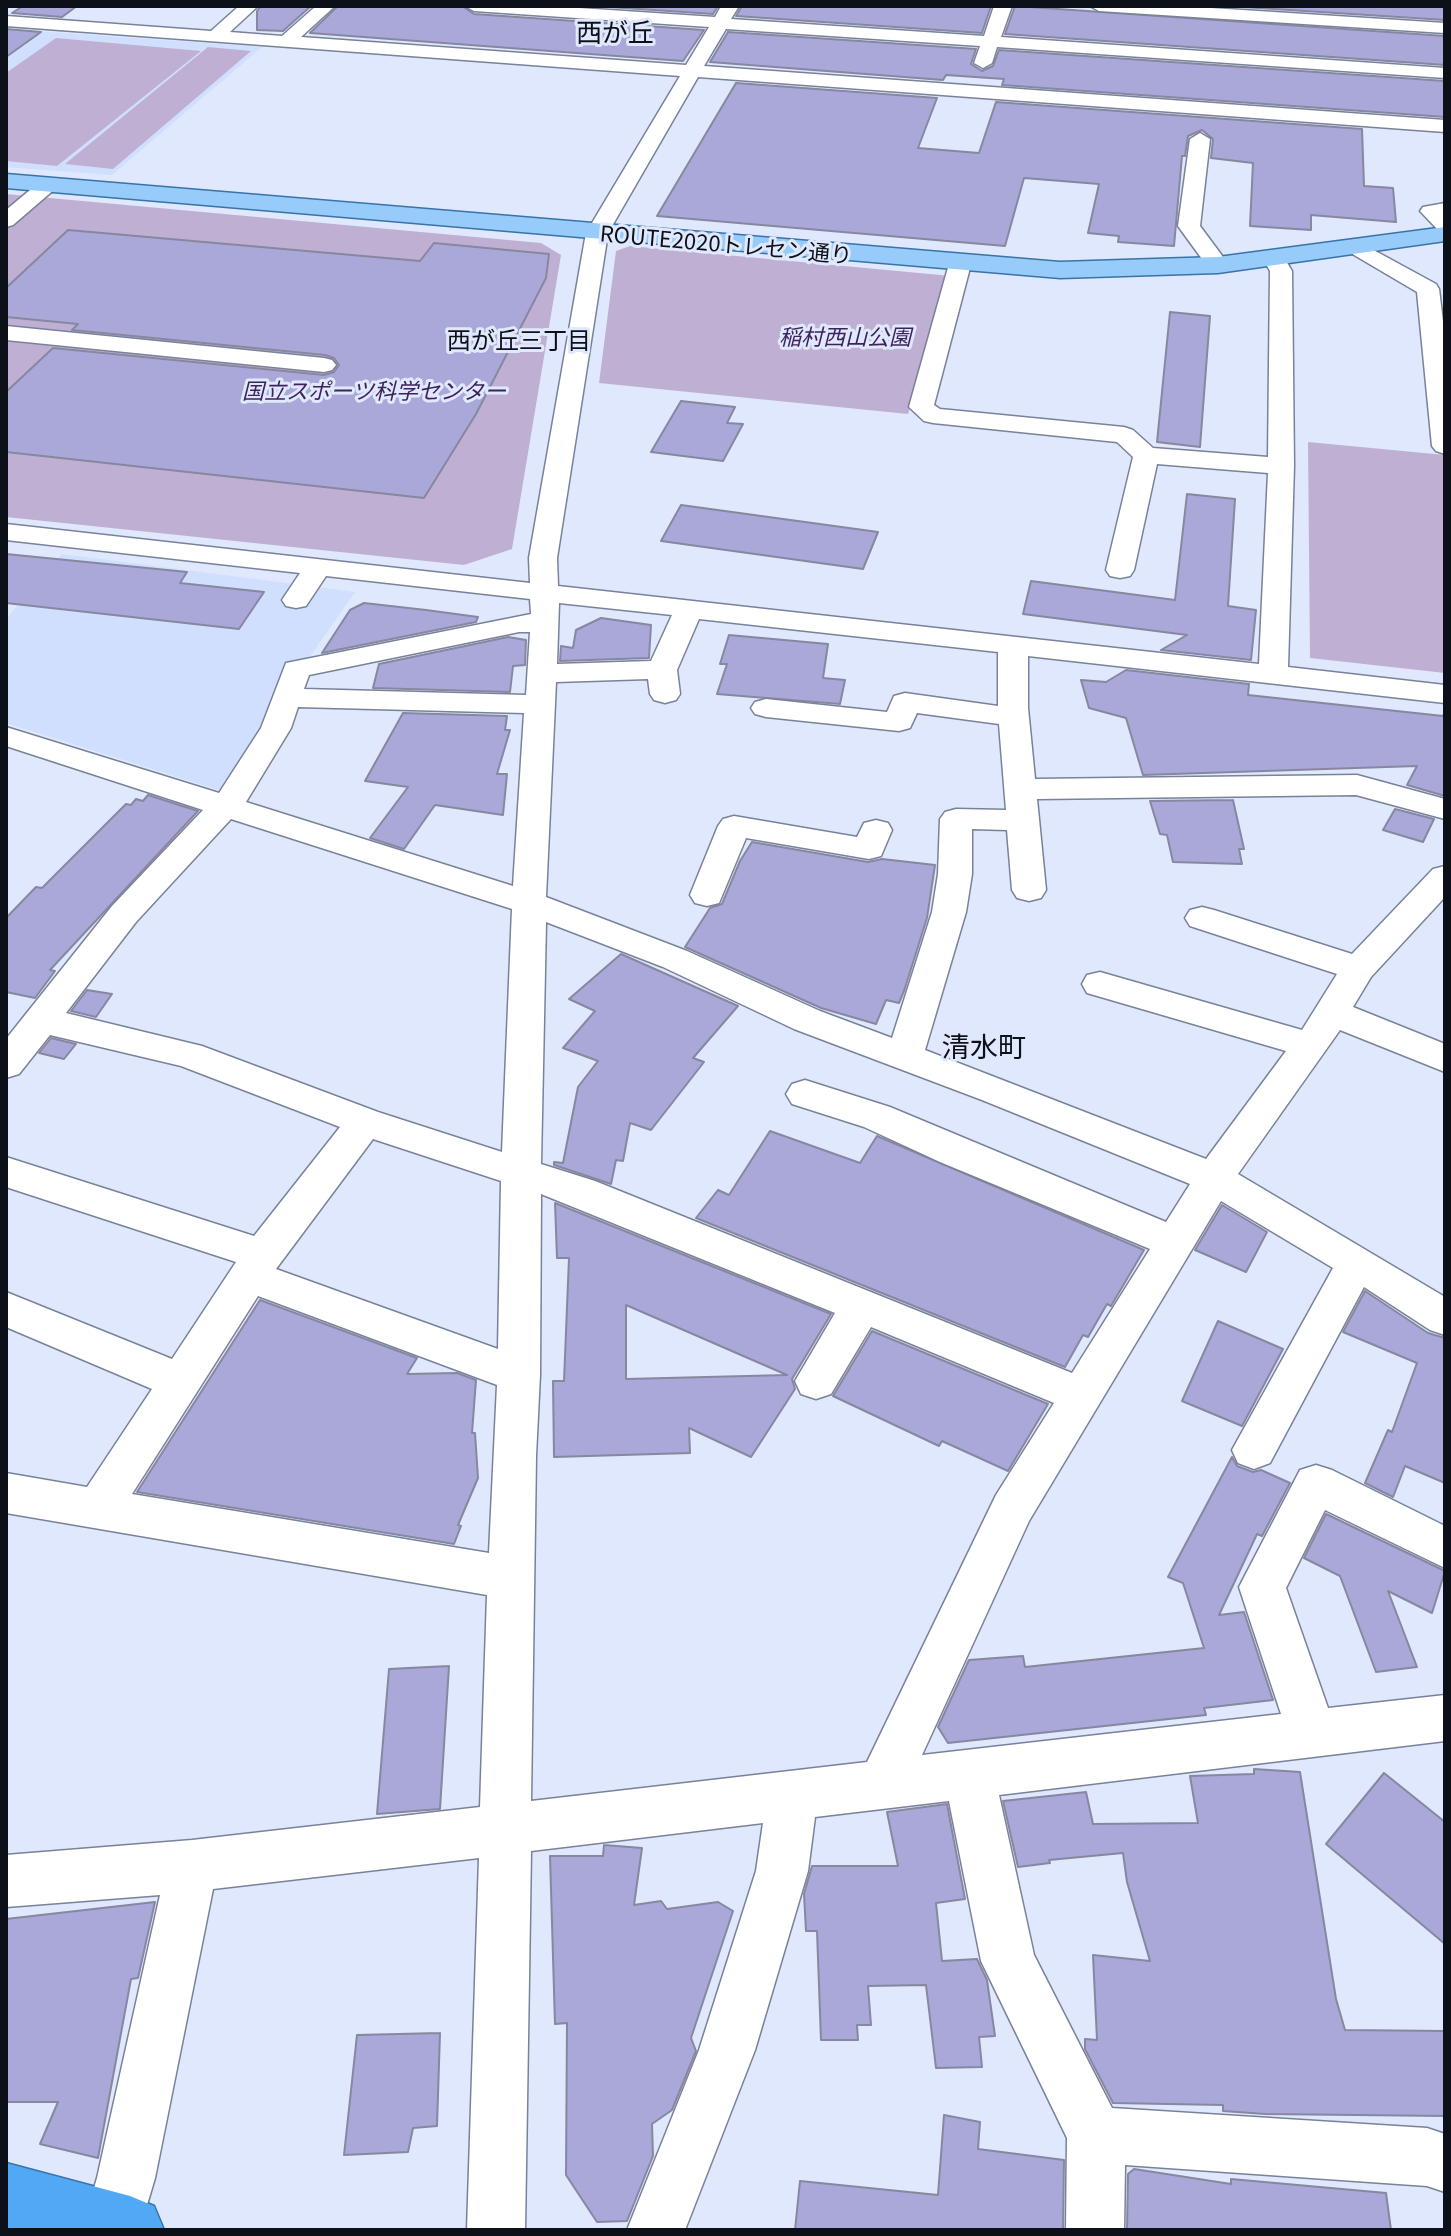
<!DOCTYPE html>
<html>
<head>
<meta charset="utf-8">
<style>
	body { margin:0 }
	#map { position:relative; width:1451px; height:2236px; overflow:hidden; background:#dfe8fc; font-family:Georgia,serif }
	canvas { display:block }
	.frame { position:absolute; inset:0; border:8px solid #0c1018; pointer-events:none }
</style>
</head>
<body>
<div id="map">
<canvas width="1451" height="2236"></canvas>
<div class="frame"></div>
</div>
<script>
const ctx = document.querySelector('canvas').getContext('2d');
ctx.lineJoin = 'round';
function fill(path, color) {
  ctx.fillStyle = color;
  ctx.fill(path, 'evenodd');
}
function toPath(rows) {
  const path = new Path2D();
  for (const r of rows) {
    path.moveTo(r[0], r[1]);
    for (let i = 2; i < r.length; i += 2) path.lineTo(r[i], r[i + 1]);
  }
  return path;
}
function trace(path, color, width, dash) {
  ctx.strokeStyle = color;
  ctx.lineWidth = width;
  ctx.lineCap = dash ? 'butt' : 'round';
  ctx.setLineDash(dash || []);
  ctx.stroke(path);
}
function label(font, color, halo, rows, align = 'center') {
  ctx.font = font + ' Georgia,"Noto Sans JP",serif';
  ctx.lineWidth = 6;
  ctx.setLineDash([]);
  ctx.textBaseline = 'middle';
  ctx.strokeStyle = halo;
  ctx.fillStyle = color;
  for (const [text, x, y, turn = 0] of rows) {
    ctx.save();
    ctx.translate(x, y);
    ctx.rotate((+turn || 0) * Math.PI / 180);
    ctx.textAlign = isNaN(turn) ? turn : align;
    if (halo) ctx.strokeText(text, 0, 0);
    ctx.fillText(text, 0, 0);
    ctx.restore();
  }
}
fill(toPath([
	[6,29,262,47,112,175,6,167],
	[62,554,355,592,309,658,293,661,270,723,219,790,6,723,6,619]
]), '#d0dffe');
fill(toPath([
	[56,38,201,51,57,166,6,161,6,73],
	[208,47,251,51,113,169,65,164],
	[6,194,541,243,561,255,512,549,464,565,6,517],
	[630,246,951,276,908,414,599,383,616,251],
	[1308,442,1445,455,1445,673,1310,658]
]), '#bfb0d3');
const building = toPath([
	[23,6,77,6,62,17,12,13,23,6],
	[261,6,311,6,283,31,257,30,257,11,261,6],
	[338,6,462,6,474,14,704,30,683,61,310,33,338,6],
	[594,6,718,6,713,14,594,6],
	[742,6,991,6,982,33,736,16,742,6],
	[1015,6,1445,36,1445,65,1005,34,1015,6],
	[1227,6,1445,6,1445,20,1227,6],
	[6,29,41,32,6,57,6,29],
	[728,32,976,49,971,64,982,71,993,66,999,50,1445,81,1445,117,1002,85,1004,79,946,75,943,80,710,62,728,32],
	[736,83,937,98,918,148,979,153,996,102,1362,129,1364,186,1393,188,1396,222,1311,215,1311,230,1250,226,1253,163,1211,158,1213,139,1202,130,1188,136,1185,156,1182,156,1174,246,1118,242,1119,236,1088,233,1099,184,1024,178,1005,246,657,216,736,83],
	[68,230,420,261,434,243,549,254,546,278,476,414,424,498,6,452,6,392,53,348,324,375,334,372,339,365,334,358,325,355,72,330,78,324,6,317,6,288,68,230],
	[1170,312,1210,316,1200,447,1157,442,1170,312],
	[681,401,735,407,727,423,743,424,723,461,651,452,681,401],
	[1187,494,1235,499,1228,606,1256,610,1251,660,1161,650,1187,635,1023,614,1031,581,1175,600,1187,494],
	[681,505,878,532,863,569,661,541,681,505],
	[6,554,187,572,180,583,264,592,239,629,6,603,6,554],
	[364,603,426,610,478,617,476,622,322,653,350,610,364,603],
	[601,618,651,625,649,658,560,661,561,646,573,648,576,630,601,618],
	[729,635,828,644,823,678,845,680,840,704,717,694,727,664,720,664,729,635],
	[508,637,526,640,525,665,513,666,510,692,373,688,379,664,508,637],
	[1126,670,1249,684,1248,695,1443,716,1445,711,1445,796,1407,785,1417,766,1143,775,1126,718,1089,708,1081,680,1106,682,1126,670],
	[403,713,507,716,505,730,510,730,497,774,507,774,503,815,435,805,404,849,370,838,408,787,365,781,403,713],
	[148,795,198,811,50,970,55,971,35,998,6,992,6,918,36,887,42,888,126,804,131,805,136,799,143,801,148,795],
	[1233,800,1244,849,1239,849,1242,864,1173,862,1167,835,1160,834,1150,801,1233,800],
	[1395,809,1434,819,1423,842,1383,830,1395,809],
	[752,842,868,862,882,859,935,865,927,918,904,991,899,1003,886,1000,876,1024,821,1008,685,947,710,908,722,904,740,861,752,842],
	[621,954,738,1006,693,1058,704,1062,651,1130,630,1123,623,1161,616,1160,611,1184,554,1165,554,1162,563,1163,578,1087,598,1061,563,1048,595,1011,569,999,621,954],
	[87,990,112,994,96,1017,71,1011,87,990],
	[51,1038,76,1044,64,1059,39,1053,51,1038],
	[770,1131,860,1163,877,1136,1144,1250,1111,1306,1107,1304,1088,1337,1083,1335,1065,1367,696,1218,718,1190,729,1195,770,1131],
	[555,1203,831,1314,792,1379,795,1389,751,1457,689,1428,690,1453,554,1457,553,1381,564,1381,569,1258,557,1258,555,1203],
	[626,1305,787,1375,626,1379,626,1305],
	[1222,1205,1267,1232,1246,1272,1195,1250,1222,1205],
	[1365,1291,1428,1333,1445,1338,1445,1483,1405,1466,1393,1497,1365,1483,1388,1430,1392,1432,1417,1363,1343,1332,1365,1291],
	[260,1300,417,1358,407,1374,457,1373,476,1380,472,1433,475,1433,478,1478,458,1525,461,1526,454,1544,137,1492,260,1300],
	[1218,1321,1283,1349,1242,1426,1182,1401,1218,1321],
	[872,1331,1048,1404,1008,1471,942,1441,939,1446,833,1396,872,1331],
	[1232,1457,1237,1466,1253,1472,1261,1470,1290,1483,1262,1536,1257,1534,1219,1615,1244,1612,1273,1700,1204,1708,1206,1715,948,1743,938,1727,969,1660,1023,1656,1025,1667,1204,1648,1183,1583,1168,1577,1232,1457],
	[1326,1514,1445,1571,1432,1613,1388,1591,1417,1667,1376,1672,1340,1576,1304,1558,1326,1514],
	[449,1666,440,1809,377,1814,389,1669,449,1666],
	[1254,1769,1300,1772,1336,1999,1345,2030,1445,2031,1445,2116,1265,2114,1223,2111,1223,2105,1113,2103,1085,2049,1085,2039,1097,2040,1093,1955,1150,1961,1127,1882,1123,1853,1049,1860,1050,1863,1018,1867,1003,1801,1086,1792,1093,1824,1198,1823,1190,1776,1254,1774,1254,1769],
	[1384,1773,1445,1822,1445,1944,1326,1844,1384,1773],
	[947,1804,965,1899,936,1903,942,1961,977,1959,987,1980,995,2036,979,2037,982,2067,936,2068,926,1985,868,1986,871,2025,857,2025,858,2040,821,2040,817,1931,806,1931,804,1894,812,1866,898,1866,887,1812,947,1804],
	[604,1845,642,1848,634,1905,661,1901,667,1909,718,1902,733,1911,691,2038,696,2051,672,2110,652,2124,653,2156,627,2221,597,2222,566,2175,567,2023,555,2024,550,1856,603,1856,604,1845],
	[155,1902,138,1978,131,1979,98,2158,40,2144,58,2102,6,2102,6,1919,155,1902],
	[440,2033,437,2126,413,2128,408,2152,344,2155,357,2035,440,2033],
	[944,2115,980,2122,978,2149,1064,2160,1063,2230,795,2230,800,2181,938,2195,944,2115],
	[1134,2169,1231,2184,1231,2179,1386,2193,1391,2230,1127,2230,1128,2174,1134,2169]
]);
fill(building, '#a9a8d9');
trace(building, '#8787a0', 2);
const minor = toPath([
	[239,6,258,6,230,32,282,36,316,6,335,6,301,37,686,65,709,27,474,11,465,6,549,6,715,17,721,6,739,6,731,19,984,36,994,6,1012,6,1001,37,1445,68,1445,78,997,47,992,63,983,68,974,63,980,46,726,29,704,66,1445,120,1445,132,698,77,608,233,557,558,558,586,1259,664,1268,473,1157,464,1134,570,1130,576,1120,578,1110,576,1106,570,1133,457,1117,442,933,423,924,421,909,407,949,264,960,257,971,264,934,405,940,409,1124,427,1133,430,1153,448,1268,457,1270,271,1263,259,1266,254,1282,254,1292,271,1294,466,1288,667,1445,685,1445,703,1028,656,1028,708,1035,779,1357,775,1445,799,1445,819,1356,795,1037,799,1046,890,1041,898,1029,901,1017,898,1012,890,1007,830,972,829,972,874,966,912,925,1050,1206,1159,1286,1051,1087,993,1082,984,1087,975,1100,972,1302,1030,1337,974,1190,926,1185,918,1190,910,1202,907,1214,910,1352,954,1433,869,1445,866,1445,897,1371,977,1353,1007,1445,1044,1445,1072,1340,1030,1238,1174,1445,1297,1445,1335,1430,1330,1364,1287,1270,1463,1254,1469,1238,1463,1232,1450,1333,1268,1221,1201,1029,1521,922,1755,1281,1714,1239,1587,1300,1470,1316,1465,1332,1470,1445,1526,1445,1568,1325,1510,1286,1588,1328,1708,1445,1695,1445,1741,999,1795,1034,1955,1112,2108,1427,2128,1445,2134,1445,2192,1427,2186,1125,2165,1124,2230,1066,2230,1067,2138,981,1961,949,1801,815,1817,808,1871,755,2050,685,2230,627,2230,699,2050,756,1871,763,1823,531,1851,525,2230,467,2230,479,1858,213,1889,155,2178,141,2225,139,2230,85,2230,83,2225,97,2178,160,1895,6,1907,6,1855,192,1840,480,1807,487,1595,6,1513,6,1473,87,1487,152,1389,6,1327,6,1292,172,1359,236,1262,6,1187,6,1157,254,1236,340,1127,181,1066,50,1035,19,1074,6,1078,6,1039,112,906,203,810,6,746,6,727,219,793,261,728,286,663,531,614,530,599,326,576,306,606,296,608,286,606,282,600,300,573,6,540,6,524,530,583,529,558,586,233,680,76,6,26,6,16,211,31,239,6],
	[559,603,672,615,651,661,557,664,559,603],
	[699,619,998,652,998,706,905,693,894,696,887,712,766,699,755,702,751,708,755,714,766,717,899,731,910,728,917,713,999,724,1006,810,956,809,945,812,940,819,938,874,932,912,892,1038,820,1011,687,951,546,897,556,682,648,679,650,694,654,700,665,703,676,700,680,694,677,670,699,619],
	[519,632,530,632,526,695,304,689,309,675,519,632],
	[298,707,524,713,513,886,246,802,291,728,298,707],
	[231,819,512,909,502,1152,378,1112,202,1046,66,1013,136,922,231,819],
	[546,922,663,967,794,1029,982,1100,1190,1184,1166,1222,890,1107,805,1080,792,1084,786,1094,792,1104,864,1127,940,1162,1150,1249,1072,1373,595,1181,541,1164,546,922],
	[373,1139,501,1181,498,1349,276,1269,373,1139],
	[541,1194,835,1313,795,1381,801,1394,816,1399,831,1394,871,1327,1054,1403,996,1495,867,1762,531,1801,536,1456,540,1375,541,1194],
	[258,1296,497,1385,489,1553,132,1494,258,1296],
	[1090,6,1180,6,1445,23,1445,33,1099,11,1090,6],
	[1200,133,1210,139,1200,226,1229,265,1218,272,1210,270,1178,226,1190,139,1200,133],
	[49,178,59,184,56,188,13,225,6,227,6,210,42,180,49,178],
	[1445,203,1445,232,1438,230,1420,211,1423,207,1445,203],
	[1357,241,1436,284,1439,289,1445,338,1445,454,1436,451,1432,446,1417,292,1349,252,1346,247,1357,241],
	[6,326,324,358,332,360,336,365,332,370,324,372,6,340,6,326],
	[734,816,857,837,864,823,876,820,888,823,892,830,881,856,869,859,746,838,719,903,707,906,695,903,690,895,718,826,723,819,734,816]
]);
const major = toPath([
	[6,174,1060,262,1218,257,1445,227,1445,241,1218,273,1060,278,6,188,6,174]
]);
const highway = toPath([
	[6,2163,130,2196,154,2206,164,2230,6,2230,6,2163]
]);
trace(minor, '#788299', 3);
trace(major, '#3973a8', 3);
trace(highway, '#3973a8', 3);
fill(minor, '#fff');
fill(major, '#97cbf9');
fill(highway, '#51a9f5');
label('22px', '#0c1018', '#dfe8fc', [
	["ROUTE2020トレセン通り",726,244,5]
]);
label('italic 22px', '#3e225b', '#dfe8fc', [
	["稲村西山公園",845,337],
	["国立スポーツ科学センター",374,391]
]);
label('24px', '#0c1018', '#dfe8fc', [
	["西が丘三丁目",519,340]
]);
label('26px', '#0c1018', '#dfe8fc', [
	["西が丘",615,32]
]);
label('28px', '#0c1018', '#dfe8fc', [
	["清水町",984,1046]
]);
</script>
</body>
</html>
